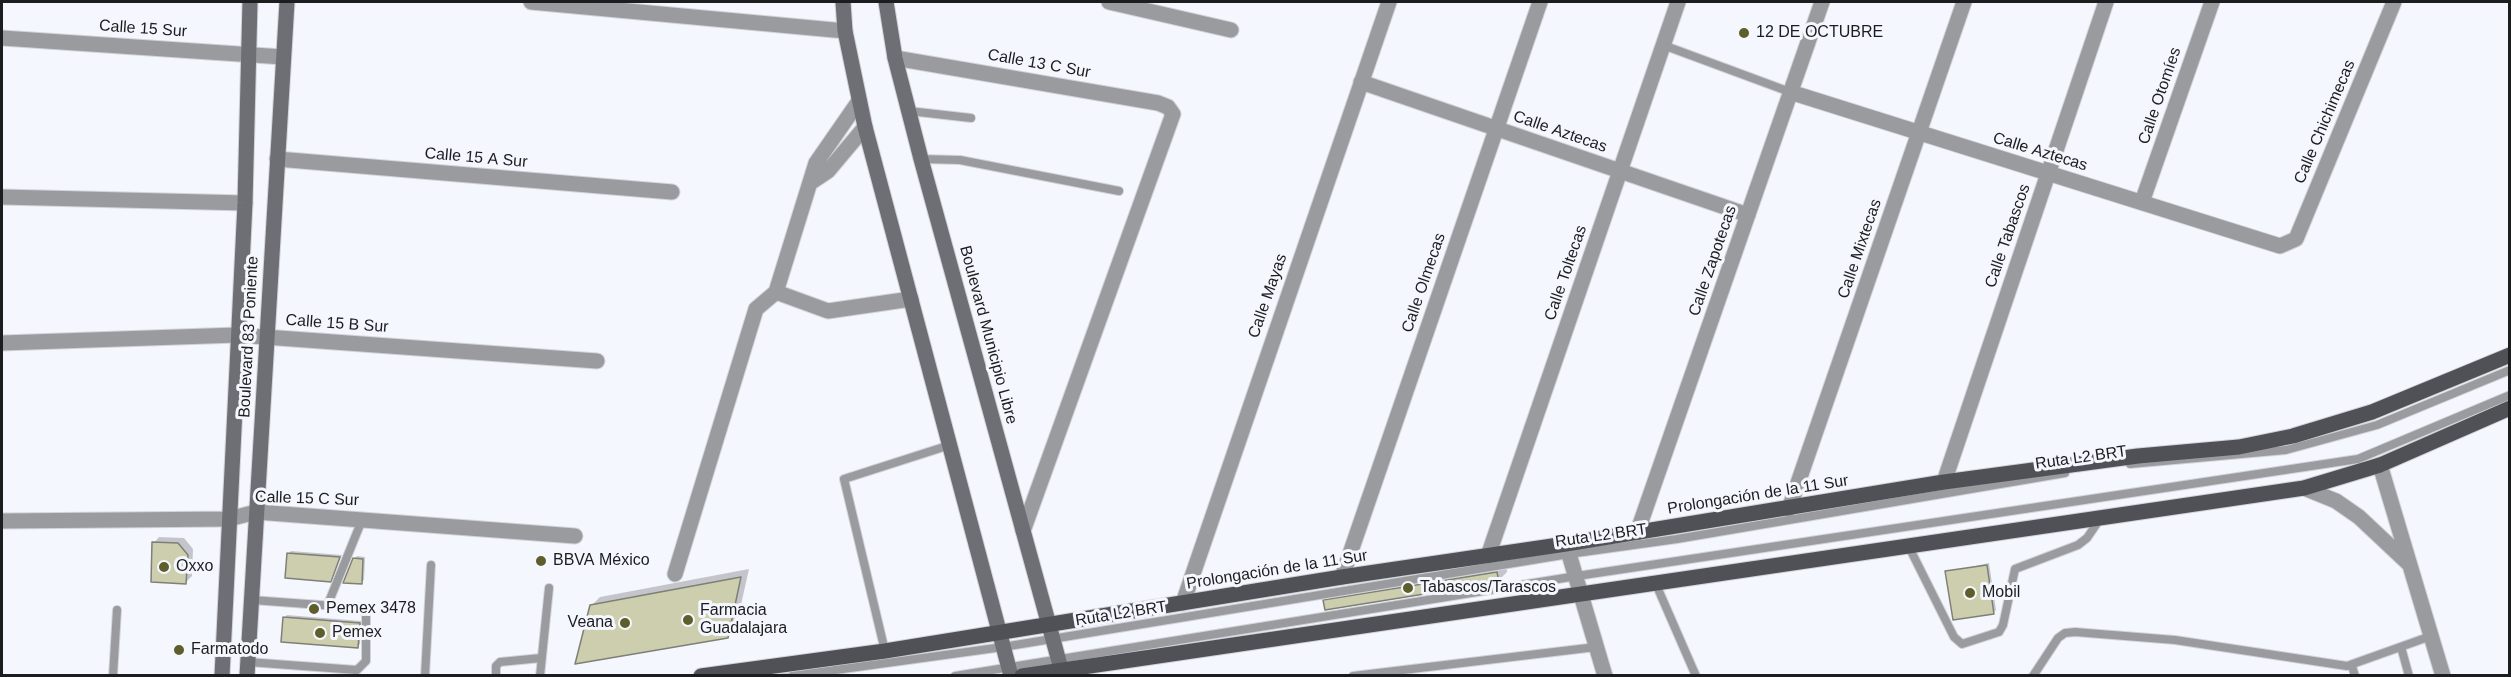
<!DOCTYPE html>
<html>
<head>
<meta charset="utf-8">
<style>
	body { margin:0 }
	#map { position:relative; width:2511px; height:677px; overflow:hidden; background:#f5f7fe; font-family:Helvetica,sans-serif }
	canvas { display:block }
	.frame { position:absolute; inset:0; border:3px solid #1c1d1f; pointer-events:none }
</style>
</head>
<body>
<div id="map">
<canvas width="2511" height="677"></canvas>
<div class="frame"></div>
</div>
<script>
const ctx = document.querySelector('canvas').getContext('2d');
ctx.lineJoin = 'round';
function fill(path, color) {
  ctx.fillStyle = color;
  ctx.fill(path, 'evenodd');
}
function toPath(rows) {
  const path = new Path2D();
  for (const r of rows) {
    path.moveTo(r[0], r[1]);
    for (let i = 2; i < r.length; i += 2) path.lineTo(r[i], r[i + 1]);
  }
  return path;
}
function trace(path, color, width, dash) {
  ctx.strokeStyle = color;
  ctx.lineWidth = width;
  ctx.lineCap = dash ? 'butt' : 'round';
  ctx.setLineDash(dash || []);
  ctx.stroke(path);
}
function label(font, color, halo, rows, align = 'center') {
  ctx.font = font + ' Helvetica,sans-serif';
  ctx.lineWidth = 6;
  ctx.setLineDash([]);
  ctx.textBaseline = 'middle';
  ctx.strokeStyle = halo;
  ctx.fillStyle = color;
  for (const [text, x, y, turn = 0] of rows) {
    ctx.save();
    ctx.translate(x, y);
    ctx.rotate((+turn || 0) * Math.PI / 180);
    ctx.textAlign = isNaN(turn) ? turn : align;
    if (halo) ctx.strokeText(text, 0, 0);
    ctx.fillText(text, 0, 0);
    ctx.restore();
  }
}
fill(toPath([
	[159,537,184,538,193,549,192,576,186,582,154,543],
	[291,551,342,555,330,580,288,554],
	[357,556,365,557,364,580,361,582,354,559],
	[1989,563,1996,610,1994,612,1947,572],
	[1506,564,1507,572,1498,581,1325,601,1334,592],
	[749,569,736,627,727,636,591,606,600,597],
	[287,615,361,621,360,644,357,647,284,618],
	[795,669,800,676,747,676]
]), '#0003');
const building = toPath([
	[152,542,178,543,188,555,186,584,151,582,152,542],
	[287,553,340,557,331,582,285,578,287,553],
	[353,558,363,559,362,584,343,583,353,558],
	[1987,565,1994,614,1953,620,1945,571,1987,565],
	[1497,572,1499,582,1325,610,1323,600,1497,572],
	[741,577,728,638,575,664,590,605,741,577],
	[283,617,360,623,358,648,281,642,283,617]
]);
fill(building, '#cdcead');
trace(building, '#7f7f78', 1.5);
const lane = toPath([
	[1663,45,1790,92],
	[909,111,971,118],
	[921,159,960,160,1119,191],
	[2130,464,2286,450,2377,425,2510,370],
	[1908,545,1954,637,1962,644,1999,632,2003,625,2015,569,2078,545,2087,538,2100,519],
	[1655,582,1696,676],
	[328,604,362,520],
	[2401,647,2409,676],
	[885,651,844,479,950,445],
	[248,662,357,670,366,661,366,615,362,608,252,600],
	[2352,666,2355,676],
	[113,676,117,610],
	[425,676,431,565],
	[496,676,496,666,500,662,541,658],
	[540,676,549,588],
	[792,676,1003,647,1569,554,1677,539,2065,473],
	[955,676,1577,576,2358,459,2510,395],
	[1353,676,1596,647],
	[2033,676,2058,638,2065,633,2075,632,2175,640,2347,666,2431,636]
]);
const street = toPath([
	[531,2,845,31],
	[1109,2,1231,30],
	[2,38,283,57],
	[895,58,1158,103,1168,107,1173,114,1023,531],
	[1361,82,1748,215],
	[1790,92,2280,246,2296,239,2394,2],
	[277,159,672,192],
	[810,183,828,171,865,127],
	[2,197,245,203],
	[2142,202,2212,2],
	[776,292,828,311,911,299],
	[2,343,237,335,597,361],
	[2380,465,2443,676],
	[1944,482,2106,2],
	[2304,488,2336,501,2359,517,2408,563],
	[1789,509,1964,2],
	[2,521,229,519,256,512,575,536],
	[1637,533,1822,2],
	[1566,544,1605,676],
	[1488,556,1678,2],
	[675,574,756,309,776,292,816,163,859,101],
	[1342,577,1540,2],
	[1183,603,1389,2]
]);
const secondary = toPath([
	[843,2,845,31,865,127,1011,676],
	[886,2,895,58,921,159,1063,676],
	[222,676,245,203,250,2],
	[247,676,287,2]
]);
const primary = toPath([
	[701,676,885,651,1342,577,1566,544,1944,482,2138,456,2239,447,2293,436,2372,412,2510,355],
	[1022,676,2304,488,2380,465,2510,408]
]);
trace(lane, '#d2d4da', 10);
trace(street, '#d2d4da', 17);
trace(secondary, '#d2d4da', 17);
trace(primary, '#d2d4da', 17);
trace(lane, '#9a9b9e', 8);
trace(street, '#9a9b9e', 15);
trace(secondary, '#6e6f74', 15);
trace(primary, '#505156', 15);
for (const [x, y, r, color] of [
	[1744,33,6,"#5d5e2b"],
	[541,561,6,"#5d5e2b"],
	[164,567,6,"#5d5e2b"],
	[1408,588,6,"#5d5e2b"],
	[1970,593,6,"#5d5e2b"],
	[314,609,6,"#5d5e2b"],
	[688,620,6,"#5d5e2b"],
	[625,623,6,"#5d5e2b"],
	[320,633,6,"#5d5e2b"],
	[179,650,6,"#5d5e2b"]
]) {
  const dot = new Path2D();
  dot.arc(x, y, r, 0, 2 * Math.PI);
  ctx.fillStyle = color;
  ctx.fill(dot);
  trace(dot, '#f5f7fe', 2);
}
label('16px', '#1c1d1f', '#f5f7fe', [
	["Calle 15 Sur",143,29,4],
	["Calle 13 C Sur",1039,64,10],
	["Calle Otomíes",2160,96,-71],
	["Calle Chichimecas",2325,122,-67],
	["Calle Aztecas",1560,132,19],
	["Calle Aztecas",2040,152,17],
	["Calle 15 A Sur",476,158,5],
	["Calle Tabascos",2008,236,-71],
	["Calle Mixtecas",1860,249,-71],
	["Calle Zapotecas",1713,261,-71],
	["Calle Toltecas",1566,273,-71],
	["Calle Olmecas",1424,283,-71],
	["Calle Mayas",1268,296,-71],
	["Calle 15 B Sur",337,324,4],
	["Boulevard Municipio Libre",988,335,75],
	["Boulevard 83 Poniente",249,337,-87],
	["Ruta L2 BRT",2081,458,-8],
	["Prolongación de la 11 Sur",1758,495,-9],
	["Calle 15 C Sur",307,499,2],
	["Ruta L2 BRT",1601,536,-8],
	["Prolongación de la 11 Sur",1277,570,-9],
	["Ruta L2 BRT",1121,614,-9]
]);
label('16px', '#1c1d1f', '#f5f7fe', [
	["12 DE OCTUBRE",1756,33],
	["BBVA México",553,561],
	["Oxxo",176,567],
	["Tabascos/Tarascos",1420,588],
	["Mobil",1982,593],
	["Pemex 3478",326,609],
	["Farmacia",700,611],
	["Guadalajara",700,629],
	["Veana",613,623,"right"],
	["Pemex",332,633],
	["Farmatodo",191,650]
], 'left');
</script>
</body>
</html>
